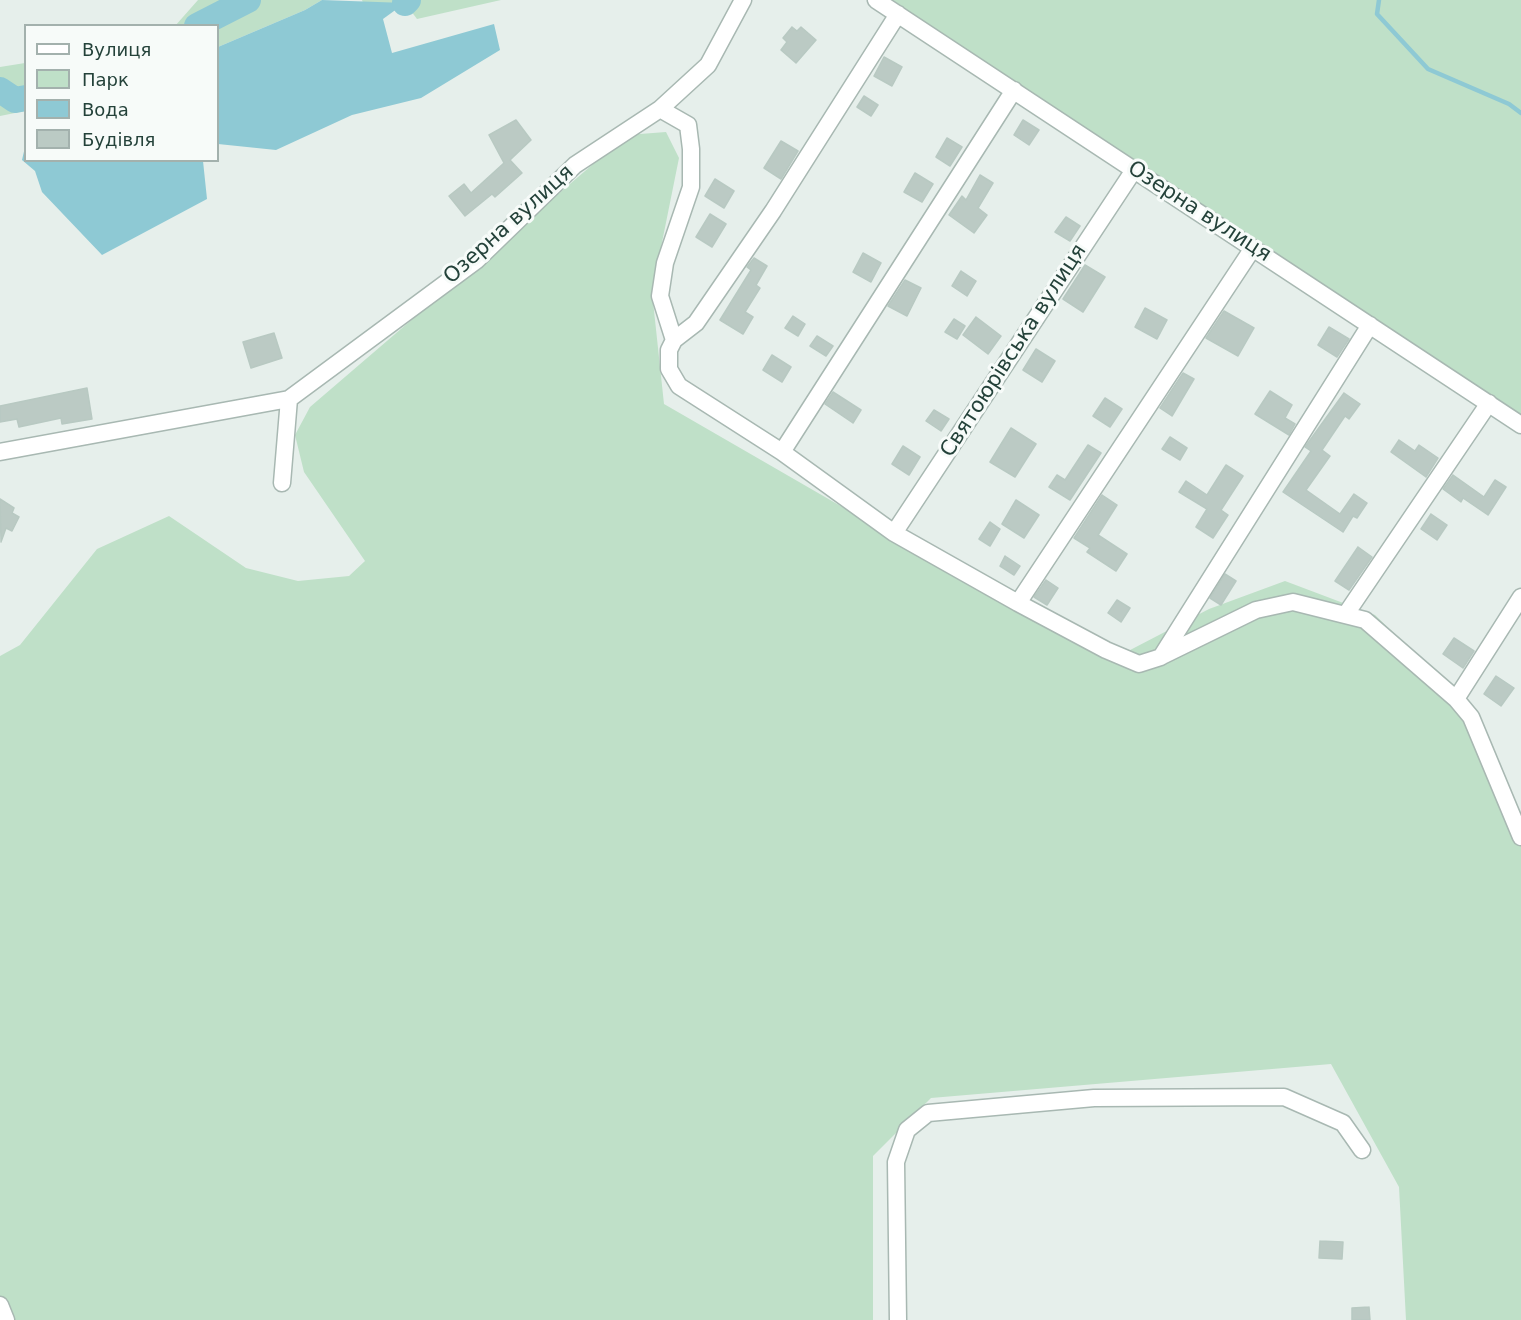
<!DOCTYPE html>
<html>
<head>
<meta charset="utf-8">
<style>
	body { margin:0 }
	#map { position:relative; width:1521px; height:1320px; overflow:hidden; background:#e6efeb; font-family:"DejaVu Sans",sans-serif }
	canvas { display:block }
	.legend { position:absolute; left:24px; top:24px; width:195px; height:138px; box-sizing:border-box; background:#f7fbf9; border:2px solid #a3b1ad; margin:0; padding:8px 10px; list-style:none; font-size:18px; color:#24423a }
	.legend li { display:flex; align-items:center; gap:12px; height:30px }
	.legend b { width:30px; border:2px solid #a3b1ad }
</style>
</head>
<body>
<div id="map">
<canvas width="1521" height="1320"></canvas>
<ul class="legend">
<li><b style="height:8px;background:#fff"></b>Вулиця</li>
<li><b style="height:16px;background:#bfe0c8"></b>Парк</li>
<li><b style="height:16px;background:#8ec9d4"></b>Вода</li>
<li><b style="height:16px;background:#bbcac4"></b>Будівля</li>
</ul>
</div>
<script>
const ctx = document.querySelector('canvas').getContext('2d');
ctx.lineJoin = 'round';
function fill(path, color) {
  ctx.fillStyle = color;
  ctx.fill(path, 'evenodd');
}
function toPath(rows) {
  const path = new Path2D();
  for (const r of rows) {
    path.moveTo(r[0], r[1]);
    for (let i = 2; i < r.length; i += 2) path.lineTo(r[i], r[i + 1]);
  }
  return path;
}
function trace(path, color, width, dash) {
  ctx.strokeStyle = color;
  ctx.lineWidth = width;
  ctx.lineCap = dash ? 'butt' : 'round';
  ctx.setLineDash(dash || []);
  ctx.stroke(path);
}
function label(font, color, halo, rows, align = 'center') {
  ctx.font = font + ' "DejaVu Sans",sans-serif';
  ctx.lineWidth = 6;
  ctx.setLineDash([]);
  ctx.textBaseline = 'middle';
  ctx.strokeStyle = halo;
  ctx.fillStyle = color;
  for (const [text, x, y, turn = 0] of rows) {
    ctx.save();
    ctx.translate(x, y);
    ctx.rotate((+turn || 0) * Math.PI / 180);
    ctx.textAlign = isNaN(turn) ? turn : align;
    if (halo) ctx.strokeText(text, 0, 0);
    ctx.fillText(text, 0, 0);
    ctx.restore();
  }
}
fill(toPath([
	[198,0,322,0,305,10,218,47,218,26,175,26],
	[362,0,501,0,417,19,405,3,363,3],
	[891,0,1521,0,1521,415,891,1],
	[25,63,25,111,0,116,0,67],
	[666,132,679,158,652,292,664,404,1109,661,1209,609,1285,581,1375,615,1479,715,1521,827,1521,1320,1406,1320,1399,1187,1331,1064,931,1098,873,1156,873,1320,0,1320,0,656,20,645,97,549,169,516,246,568,298,581,349,576,365,561,304,472,295,435,310,407,627,135]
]), '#bfe0c8');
fill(toPath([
	[322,0,405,3,383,19,392,53,494,24,500,50,421,98,352,115,276,150,218,144,218,47,305,10],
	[25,147,26,160,203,161,207,199,102,255,42,192,35,171,22,160]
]), '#8ec9d4');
trace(toPath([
	[1379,0,1377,14,1428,69,1509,104,1521,113]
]), '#8ec9d4', 4.5);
trace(toPath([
	[405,3,408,0],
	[197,26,248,0],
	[0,90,15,100,26,98]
]), '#8ec9d4', 26);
const building = toPath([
	[792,27,797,31,801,27,816,40,796,63,781,50,787,42,783,38,792,27],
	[884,57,902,67,892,86,874,76,884,57],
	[864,96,878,105,871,116,857,107,864,96],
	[516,120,531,140,510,160,522,173,495,197,492,194,465,216,449,196,464,184,471,193,504,163,489,135,516,120],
	[1023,120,1039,130,1029,145,1014,135,1023,120],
	[947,138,962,147,950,166,936,157,947,138],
	[781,141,798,151,781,179,764,168,781,141],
	[915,173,933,184,922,202,904,192,915,173],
	[980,175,993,183,978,208,987,215,974,233,949,215,962,196,966,200,980,175],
	[715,179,734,191,724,208,705,196,715,179],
	[710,214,726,224,712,247,696,237,710,214],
	[1066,217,1080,226,1070,241,1055,232,1066,217],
	[863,253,881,263,871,282,853,272,863,253],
	[754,258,767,266,756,285,760,288,745,312,753,317,743,334,720,320,751,270,747,267,754,258],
	[1085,265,1105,277,1083,312,1063,299,1085,265],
	[961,271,976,281,967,296,952,286,961,271],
	[905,280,921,288,907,316,888,306,905,280],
	[1145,308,1167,320,1157,339,1135,327,1145,308],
	[1224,311,1254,328,1238,356,1206,338,1224,311],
	[793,316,805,324,798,336,785,328,793,316],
	[976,317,1001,336,988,354,963,335,976,317],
	[954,319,965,326,957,339,945,332,954,319],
	[1329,327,1349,339,1337,357,1318,345,1329,327],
	[274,333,282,358,251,368,243,342,274,333],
	[817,336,833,346,826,356,810,346,817,336],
	[1036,349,1055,361,1042,382,1023,370,1036,349],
	[772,355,791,367,782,382,763,370,772,355],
	[1183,373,1194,379,1172,416,1160,408,1183,373],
	[87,388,92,419,62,424,61,418,19,427,17,419,0,422,0,406,87,388],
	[1270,391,1292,405,1285,418,1295,424,1289,435,1255,414,1270,391],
	[833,392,861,410,853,423,825,404,833,392],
	[1344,393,1360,404,1349,419,1345,416,1322,450,1330,456,1306,490,1340,514,1354,494,1367,503,1357,518,1353,516,1343,532,1283,492,1311,451,1305,447,1344,393],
	[1105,398,1122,409,1110,427,1093,416,1105,398],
	[934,410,949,419,941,431,926,421,934,410],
	[1011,428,1036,444,1015,477,990,462,1011,428],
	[1170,437,1187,448,1180,460,1162,449,1170,437],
	[1399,440,1415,451,1419,445,1438,458,1426,477,1391,452,1399,440],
	[1088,445,1101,453,1070,500,1049,487,1057,475,1065,480,1088,445],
	[903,446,920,457,909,475,892,464,903,446],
	[1226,465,1243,476,1221,510,1228,515,1213,538,1196,527,1207,509,1179,492,1186,481,1207,495,1226,465],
	[1453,475,1484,497,1495,480,1506,487,1488,515,1463,498,1461,502,1443,489,1453,475],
	[1102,495,1117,505,1098,535,1127,554,1116,571,1087,552,1090,548,1074,538,1102,495],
	[0,499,14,508,12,513,19,517,12,531,6,528,1,542,0,499],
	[1016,500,1039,515,1024,538,1002,524,1016,500],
	[1431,514,1447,525,1437,540,1421,529,1431,514],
	[990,522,1000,529,990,546,979,539,990,522],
	[1358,547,1372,557,1349,590,1335,581,1358,547],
	[1005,556,1020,566,1014,575,1000,566,1005,556],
	[1225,574,1236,581,1221,605,1210,598,1225,574],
	[1046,580,1058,588,1047,605,1034,597,1046,580],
	[1117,600,1130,608,1121,622,1108,613,1117,600],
	[1454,638,1474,651,1463,668,1443,654,1454,638],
	[1496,676,1514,688,1501,706,1484,694,1496,676],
	[1320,1241,1343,1242,1342,1259,1319,1258,1320,1241],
	[1369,1307,1370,1320,1352,1320,1352,1308,1369,1307]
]);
fill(building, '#bbcac4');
trace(building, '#b8c9c2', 1.5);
const minor = toPath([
	[876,0,1521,425],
	[660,109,688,125,691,149,691,187,665,263,660,296,674,340,669,350,669,369,679,386,782,452,894,533,1018,603,1253,248],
	[674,340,696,323,773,211,898,14],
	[0,452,289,399],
	[782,452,1014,90],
	[282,483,289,399,477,260,575,165,660,109,708,65,743,0],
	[894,533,1134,170],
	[1018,603,1106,650,1139,664,1161,657,1370,325],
	[1346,614,1489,403],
	[1162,656,1256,610,1293,602,1365,620,1456,699,1471,717,1521,837],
	[1456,699,1521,597],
	[0,1305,6,1320],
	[898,1320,896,1162,907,1130,928,1113,1094,1098,1284,1097,1343,1123,1362,1150]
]);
trace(minor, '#a8b8b2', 19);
trace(minor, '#fff', 16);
label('21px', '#24423a', '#f7fbf9', [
	["Озерна вулиця",1199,212,33],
	["Озерна вулиця",509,225,-42],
	["Святоюрівська вулиця",1014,351,-57]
]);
</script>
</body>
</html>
